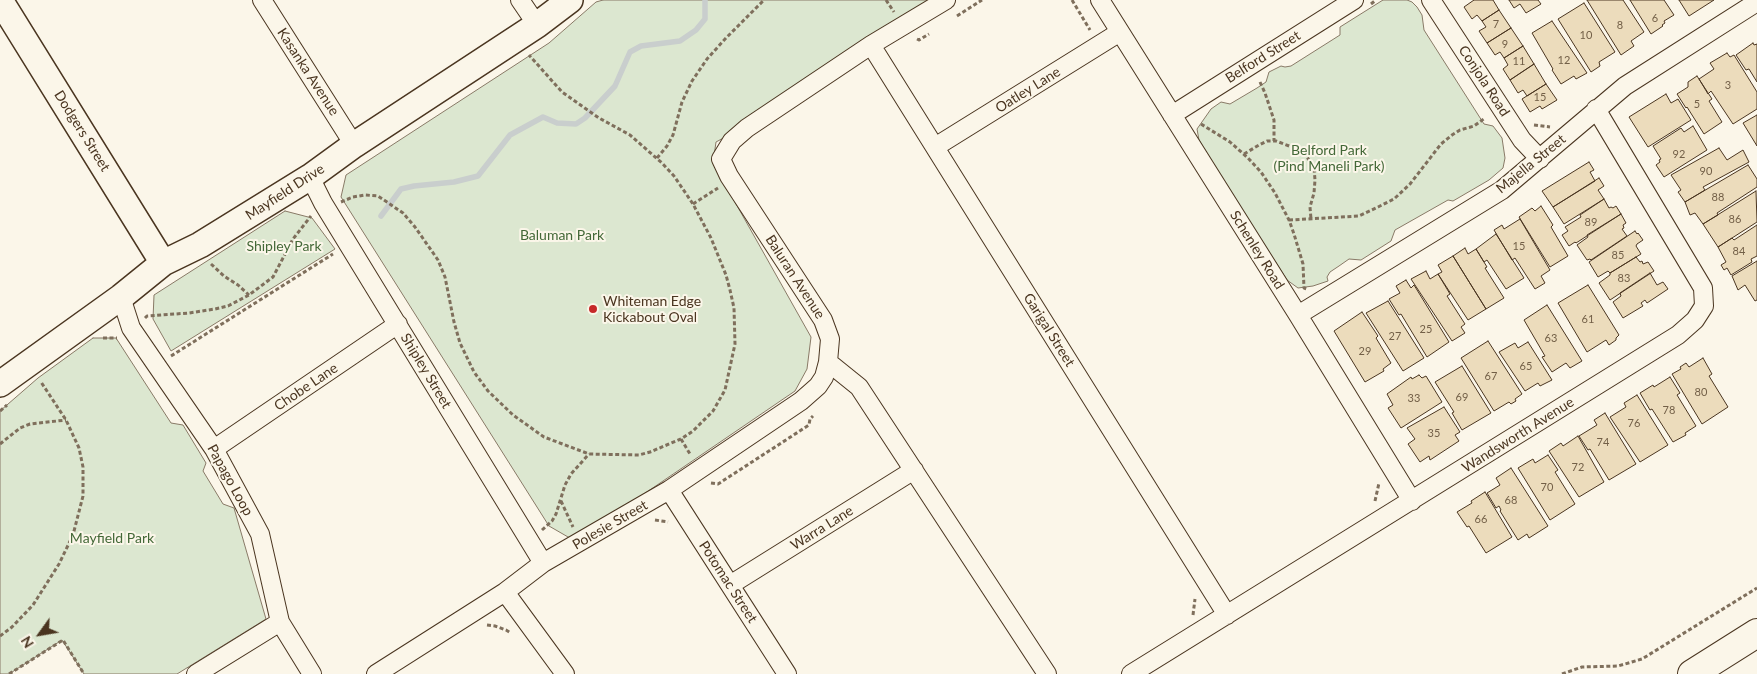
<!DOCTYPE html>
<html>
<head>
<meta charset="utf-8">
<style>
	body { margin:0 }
	#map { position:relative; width:1757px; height:674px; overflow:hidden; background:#fbf6e9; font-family:Lato,sans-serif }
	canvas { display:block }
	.north { position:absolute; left:15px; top:609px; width:50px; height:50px; -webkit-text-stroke:4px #fbf6e9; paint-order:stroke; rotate:238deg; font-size:14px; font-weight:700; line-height:20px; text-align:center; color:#4a3520 }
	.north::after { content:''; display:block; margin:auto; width:18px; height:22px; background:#4a3520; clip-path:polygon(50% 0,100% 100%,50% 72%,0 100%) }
</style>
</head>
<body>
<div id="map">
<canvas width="1757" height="674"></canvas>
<div class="north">N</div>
</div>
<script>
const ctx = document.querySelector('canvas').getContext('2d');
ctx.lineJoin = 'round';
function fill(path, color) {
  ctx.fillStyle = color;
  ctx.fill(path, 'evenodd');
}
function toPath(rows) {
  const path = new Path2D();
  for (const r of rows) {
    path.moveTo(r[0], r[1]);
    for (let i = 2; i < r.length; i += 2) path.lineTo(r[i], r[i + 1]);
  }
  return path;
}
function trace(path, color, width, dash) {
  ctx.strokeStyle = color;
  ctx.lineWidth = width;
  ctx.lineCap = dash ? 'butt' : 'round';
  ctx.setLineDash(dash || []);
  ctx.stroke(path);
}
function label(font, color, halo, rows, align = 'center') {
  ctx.font = font + ' Lato,sans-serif';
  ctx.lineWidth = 4;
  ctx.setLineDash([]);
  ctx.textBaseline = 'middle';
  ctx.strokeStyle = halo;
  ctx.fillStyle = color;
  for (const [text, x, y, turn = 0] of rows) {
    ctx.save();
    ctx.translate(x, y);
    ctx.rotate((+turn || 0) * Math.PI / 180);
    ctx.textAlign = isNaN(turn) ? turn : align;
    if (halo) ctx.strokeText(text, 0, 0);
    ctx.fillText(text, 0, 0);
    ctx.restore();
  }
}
const green = toPath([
	[603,0,934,0,729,135,716,142,713,163,811,337,807,369,795,391,575,541,549,526,341,197,346,175,549,43,596,2,603,0],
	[1383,0,1407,0,1412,2,1417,7,1422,15,1424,30,1484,124,1493,126,1502,138,1505,158,1503,168,1489,180,1453,201,1448,200,1395,230,1391,241,1361,260,1349,259,1339,266,1330,272,1327,277,1328,281,1313,286,1298,288,1287,280,1219,174,1199,140,1197,129,1211,109,1221,102,1230,104,1257,88,1266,82,1269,72,1281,66,1285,67,1291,66,1340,35,1340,27,1383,0],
	[285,211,312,218,335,249,171,351,153,319,154,295,285,211],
	[93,338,116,338,171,423,183,425,206,463,203,471,223,504,234,508,266,619,177,674,84,674,62,640,9,674,0,674,0,411,38,378,93,338]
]);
fill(green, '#dce7d0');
trace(green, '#887966', 1);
trace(toPath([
	[381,216,401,189,414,186,454,182,478,176,510,135,543,117,557,123,576,124,585,118,615,86,630,52,641,46,680,41,696,30,705,19,705,0]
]), '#c9cecd', 5.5);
const building = toPath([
	[1474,0,1493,0,1499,10,1482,21,1477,15,1472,19,1464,7,1474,0],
	[1509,0,1538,0,1541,4,1526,13,1520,4,1514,8,1509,0],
	[1587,0,1623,0,1644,32,1631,41,1634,46,1621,55,1587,0],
	[1630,0,1664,0,1674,15,1664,21,1665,23,1662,25,1663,26,1651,34,1630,0],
	[1679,0,1714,0,1689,16,1679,0],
	[1584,3,1615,52,1599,62,1600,66,1591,72,1558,19,1584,3],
	[1499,10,1511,28,1487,43,1479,31,1486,27,1482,21,1499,10],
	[1552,21,1587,73,1576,79,1574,76,1561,84,1552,70,1553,69,1532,33,1552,21],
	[1511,28,1523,46,1504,58,1500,52,1495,55,1487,43,1511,28],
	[1753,43,1754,45,1757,44,1757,82,1749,69,1746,70,1736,55,1753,43],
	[1523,46,1534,64,1510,80,1503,69,1508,65,1504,58,1523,46],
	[1727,53,1730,57,1734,55,1757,92,1757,109,1733,124,1711,91,1708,94,1699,79,1714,69,1710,63,1727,53],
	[1534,64,1546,84,1527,96,1523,90,1518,93,1510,80,1534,64],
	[1697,76,1712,99,1709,101,1722,122,1704,134,1687,107,1686,108,1677,94,1688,87,1688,82,1697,76],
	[1546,84,1557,100,1542,109,1540,106,1530,112,1522,99,1546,84],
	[1666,94,1671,103,1678,99,1691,120,1648,147,1629,117,1666,94],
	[1757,115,1757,146,1743,123,1757,115],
	[1693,126,1707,150,1664,177,1656,165,1660,162,1659,160,1661,159,1653,146,1681,128,1684,132,1693,126],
	[1719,148,1727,160,1743,150,1749,162,1703,187,1705,190,1685,202,1678,192,1681,190,1671,175,1719,148],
	[1589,162,1594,170,1590,172,1595,181,1553,207,1542,191,1589,162],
	[1748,165,1757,179,1757,187,1717,213,1718,215,1703,224,1695,213,1690,215,1685,202,1748,165],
	[1599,178,1604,186,1598,190,1604,199,1564,224,1553,207,1599,178],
	[1756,191,1757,222,1718,247,1703,224,1756,191],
	[1604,199,1609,208,1611,207,1613,208,1616,206,1621,214,1576,243,1575,242,1569,246,1562,235,1568,231,1565,227,1581,217,1580,215,1604,199],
	[1541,206,1553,225,1551,227,1568,256,1550,267,1519,217,1532,208,1535,211,1541,206],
	[1621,214,1626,223,1623,225,1624,228,1622,229,1627,236,1591,260,1590,259,1587,260,1577,245,1588,237,1587,235,1621,214],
	[1520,219,1550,270,1541,276,1545,283,1535,289,1515,258,1512,260,1494,230,1502,225,1504,229,1520,219],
	[1757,225,1757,256,1751,259,1752,262,1731,275,1727,268,1724,270,1721,265,1726,262,1718,247,1732,238,1734,240,1757,225],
	[1635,231,1637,234,1638,233,1643,240,1637,244,1636,246,1641,254,1610,273,1608,271,1598,277,1589,262,1635,231],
	[1496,234,1524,278,1506,289,1487,260,1484,262,1476,249,1496,234],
	[1465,248,1468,254,1476,249,1487,267,1485,268,1504,298,1486,309,1453,256,1465,248],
	[1453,256,1486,309,1468,320,1438,274,1442,272,1438,265,1453,256],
	[1636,257,1640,262,1642,261,1643,264,1648,262,1654,271,1610,300,1599,283,1610,275,1610,273,1636,257],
	[1757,261,1757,300,1755,301,1745,285,1738,290,1732,276,1757,261],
	[1426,271,1430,279,1438,274,1450,294,1447,296,1465,324,1461,327,1465,333,1452,341,1411,279,1426,271],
	[1650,273,1657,285,1663,282,1668,289,1647,303,1645,300,1641,303,1643,306,1623,318,1613,302,1621,296,1620,293,1650,273],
	[1406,280,1411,288,1414,285,1449,342,1427,357,1401,314,1399,315,1389,299,1400,293,1396,286,1406,280],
	[1588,285,1619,335,1616,338,1616,340,1609,345,1606,340,1587,352,1558,303,1588,285],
	[1388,301,1424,358,1403,371,1366,313,1388,301],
	[1547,305,1582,361,1570,368,1566,363,1552,372,1542,357,1545,356,1524,320,1547,305],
	[1362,312,1378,336,1376,338,1391,363,1383,369,1384,371,1365,382,1334,331,1362,312],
	[1488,341,1522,394,1515,399,1516,401,1511,404,1509,402,1494,411,1461,358,1488,341],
	[1528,342,1552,380,1540,386,1538,383,1525,391,1499,352,1515,343,1518,348,1528,342],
	[1703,358,1712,374,1709,376,1728,407,1702,424,1672,374,1681,369,1680,367,1686,363,1689,367,1703,358],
	[1462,366,1491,413,1462,430,1452,413,1454,412,1435,382,1462,366],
	[1419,375,1422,378,1426,376,1442,402,1401,428,1388,408,1393,405,1387,394,1411,377,1412,379,1419,375],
	[1670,377,1680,393,1677,395,1696,426,1685,433,1686,435,1673,442,1652,409,1650,410,1640,393,1653,385,1654,387,1670,377],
	[1637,395,1668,445,1640,462,1610,417,1626,407,1624,403,1637,395],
	[1444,407,1460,432,1455,435,1459,441,1430,460,1429,456,1420,462,1408,444,1415,439,1407,428,1444,407],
	[1605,413,1636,464,1609,480,1590,449,1588,450,1579,436,1597,425,1594,420,1605,413],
	[1578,436,1604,482,1579,497,1549,451,1561,443,1563,446,1578,436],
	[1548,455,1558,470,1555,472,1575,504,1550,520,1518,468,1533,459,1535,463,1548,455],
	[1511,468,1548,526,1529,538,1527,534,1518,540,1500,511,1501,510,1499,506,1496,508,1487,493,1500,485,1496,478,1511,468],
	[1485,492,1512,537,1486,553,1469,526,1467,527,1457,512,1472,503,1471,501,1485,492]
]);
fill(building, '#ecdcbc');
trace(building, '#4a3520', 1);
const street = toPath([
	[262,0,354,145],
	[520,0,537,25],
	[946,0,871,45,747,128,732,141,721,159,729,176,823,320,830,339,828,362,859,387,1047,674],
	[1100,0,1298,315,1412,501],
	[1431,0,1522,140,1540,159],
	[871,45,1227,615],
	[1172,115,1354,0],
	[935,147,1120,32],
	[310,177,323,203,543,563],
	[121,297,131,328,214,449,260,534,280,622,312,674],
	[1298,315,1502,190,1625,86,1757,2],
	[214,449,398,324],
	[669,490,787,674],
	[730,585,914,470],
	[505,592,565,674],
	[196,674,280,622],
	[376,674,505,592,543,563,669,490,801,401,818,386,824,377,828,362],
	[1131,674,1678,335,1695,320,1704,306,1703,288,1596,109]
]);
const secondary = toPath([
	[0,0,163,263],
	[0,384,121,297,163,263,200,245,310,177,354,145,537,25,570,0]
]);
const primary = toPath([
	[1692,674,1757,633]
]);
trace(street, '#4a3520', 20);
trace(secondary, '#4a3520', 28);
trace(primary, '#4a3520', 30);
trace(toPath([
	[886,0,894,12],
	[1072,0,1090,30],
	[1371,4,1376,0],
	[957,16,982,0],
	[917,39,919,40,929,34],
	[1260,82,1265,93,1274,120,1274,141],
	[1201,124,1230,142,1248,158,1261,172,1275,193,1289,220,1294,234,1303,264,1304,288,1307,289],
	[1534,125,1550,127],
	[1244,154,1259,145,1267,141,1276,141,1297,149,1307,157,1314,168,1315,180,1314,193,1310,207,1311,219],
	[657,158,667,146,673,135,682,102,692,81,707,59,726,38,764,0],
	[341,202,353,197,365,195,378,196,403,213,415,227,438,260,445,277,454,322,460,343,474,372,488,391,513,415,544,437,589,454,639,455,650,452,681,439,693,431,713,411,725,390,735,344,734,308,730,290,726,275,711,238,693,204,674,176,662,163,630,135,599,118,562,92,529,55],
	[693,204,718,188],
	[1289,220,1359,216,1378,207,1394,199,1410,184,1441,144,1452,135,1460,130,1474,126,1485,118],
	[211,264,224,276,238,285,249,295],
	[145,318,147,316,189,313,215,309,228,306,249,295,273,277,293,239,311,216],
	[103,338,117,338],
	[171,356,333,254],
	[0,411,7,405],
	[681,439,690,454],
	[0,444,20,428,30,424,66,420],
	[711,483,718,484,809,425,810,419,813,416],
	[561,501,573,527],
	[1375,501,1379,483],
	[655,520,668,522],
	[542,530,552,521,556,514,565,485,571,474,589,454],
	[1193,615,1195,599],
	[487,625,495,626,506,630,511,633],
	[0,636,12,627,33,605,59,564,73,535,83,496,83,467,79,448,66,420,41,382],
	[9,674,63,640,84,674],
	[1562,674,1582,667,1618,666,1642,659,1757,588]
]), '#7f6f5c', 3, [4, 2.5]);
trace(street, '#fbf6e9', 18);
trace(secondary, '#fbf6e9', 25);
trace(primary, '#fbf6e9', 28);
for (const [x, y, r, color] of [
	[593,309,5,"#c62828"]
]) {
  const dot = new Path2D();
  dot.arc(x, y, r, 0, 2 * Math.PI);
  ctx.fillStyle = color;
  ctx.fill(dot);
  trace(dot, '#fbf6e9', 2);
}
label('11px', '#725f47', null, [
	["6",1655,18],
	["7",1496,24],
	["8",1620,25],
	["10",1586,35],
	["9",1505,44],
	["12",1564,60],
	["11",1519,61],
	["3",1728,85],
	["15",1540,97],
	["5",1697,104],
	["92",1679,154],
	["90",1706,171],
	["88",1718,197],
	["86",1735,219],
	["89",1591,222],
	["15",1519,246],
	["84",1739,251],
	["85",1618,255],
	["83",1624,278],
	["61",1588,319],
	["25",1426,329],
	["27",1395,336],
	["63",1551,338],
	["29",1365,351],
	["65",1526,366],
	["67",1491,376],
	["80",1701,392],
	["69",1462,397],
	["33",1414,398],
	["78",1669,410],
	["76",1634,423],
	["35",1434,433],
	["74",1603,442],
	["72",1578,467],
	["70",1547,487],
	["68",1511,500],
	["66",1481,519]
]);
label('14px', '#4a3520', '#fbf6e9', [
	["Belford Street",1263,57,-32],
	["Kasanka Avenue",308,72,57],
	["Conjola Road",1484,81,57],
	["Oatley Lane",1028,90,-32],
	["Dodgers Street",82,131,58],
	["Majella Street",1531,164,-39],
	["Mayfield Drive",285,192,-33],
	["Schenley Road",1257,250,58],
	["Baluran Avenue",795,277,57],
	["Garigal Street",1049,330,58],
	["Shipley Street",426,371,59],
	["Chobe Lane",306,387,-34],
	["Wandsworth Avenue",1518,435,-32],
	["Papago Loop",230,480,61],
	["Polesie Street",610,525,-30],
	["Warra Lane",822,528,-32],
	["Potomac Street",728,582,57]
]);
label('14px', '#436837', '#fbf6e9', [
	["Belford Park",1329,150],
	["(Pind Maneli Park)",1329,166],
	["Baluman Park",562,235],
	["Shipley Park",284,246],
	["Mayfield Park",112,538]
]);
label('14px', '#4a3520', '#fbf6e9', [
	["Whiteman Edge",603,301],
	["Kickabout Oval",603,317]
], 'left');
</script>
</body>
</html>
